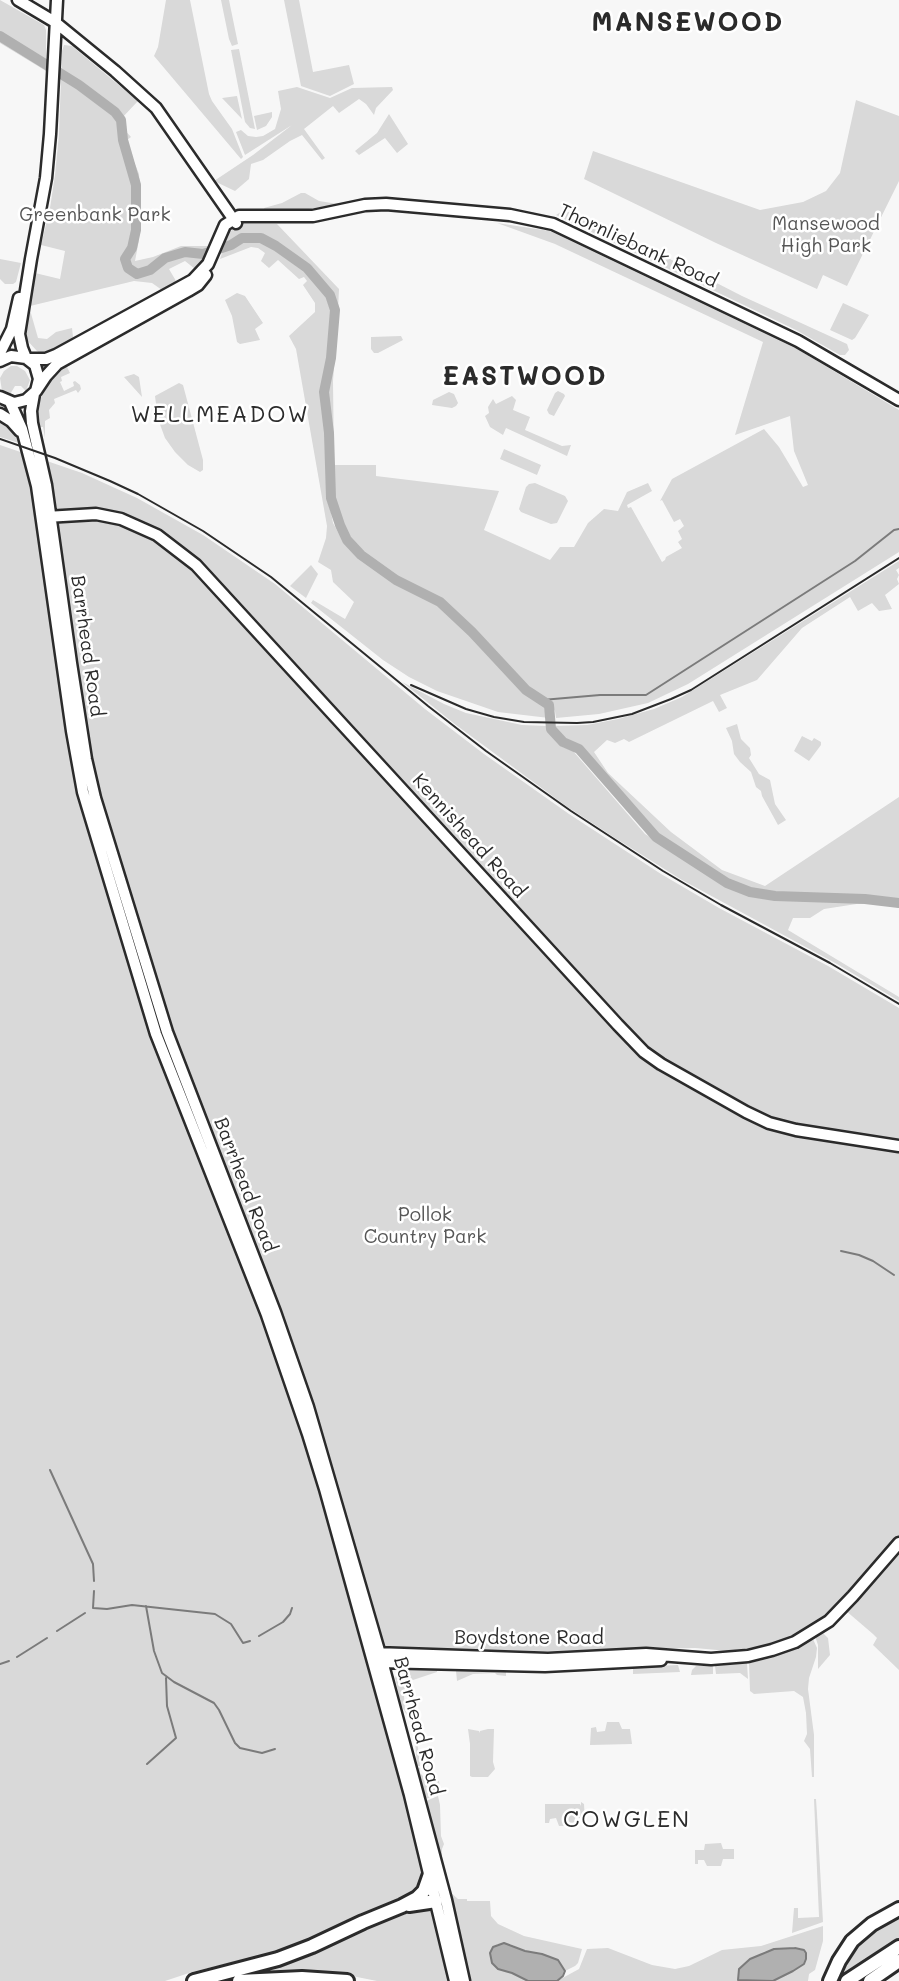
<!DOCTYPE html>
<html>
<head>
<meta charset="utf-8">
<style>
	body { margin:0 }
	canvas { display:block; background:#f7f7f7 }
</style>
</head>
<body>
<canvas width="899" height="1981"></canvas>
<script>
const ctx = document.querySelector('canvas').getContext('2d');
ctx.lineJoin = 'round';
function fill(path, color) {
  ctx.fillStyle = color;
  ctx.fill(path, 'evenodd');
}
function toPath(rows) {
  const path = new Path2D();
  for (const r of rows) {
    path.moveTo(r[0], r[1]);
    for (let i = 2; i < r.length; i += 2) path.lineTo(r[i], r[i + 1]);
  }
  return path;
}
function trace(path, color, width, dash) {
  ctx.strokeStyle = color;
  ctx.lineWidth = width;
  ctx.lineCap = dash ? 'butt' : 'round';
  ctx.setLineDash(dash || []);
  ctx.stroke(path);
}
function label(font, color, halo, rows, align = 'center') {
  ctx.font = font + ' Mali,sans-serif';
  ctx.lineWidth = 5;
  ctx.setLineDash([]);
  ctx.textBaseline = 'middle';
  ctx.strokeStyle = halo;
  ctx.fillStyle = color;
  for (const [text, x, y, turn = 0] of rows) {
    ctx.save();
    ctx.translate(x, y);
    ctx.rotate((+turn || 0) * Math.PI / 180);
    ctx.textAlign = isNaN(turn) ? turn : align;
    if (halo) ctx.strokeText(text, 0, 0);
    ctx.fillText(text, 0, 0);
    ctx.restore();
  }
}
fill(toPath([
	[0,0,44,25,46,30,46,71,0,43],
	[166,0,190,0,209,94,212,101,232,129,243,157,241,159,154,56,158,47],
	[221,0,229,0,238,44,232,46,229,39],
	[284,0,299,0,313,72,349,65,354,84,330,96,301,86],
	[64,45,72,46,138,101,121,119,122,127,131,137,127,140,129,149,139,174,141,199,136,239,139,240,135,261,153,257,181,246,212,246,203,265,195,269,185,261,169,269,176,281,162,290,152,283,134,281,30,306,35,273,60,279,65,251,41,245,50,208,55,175,59,134,62,51],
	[239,49,255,129,250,128,245,122,231,50],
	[297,87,330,98,352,88,392,87,393,90,376,108,374,115,366,104,359,99,339,113,333,106,304,129,325,158,322,160,302,135,290,141,263,160,251,164,249,179,235,191,214,181,253,155,292,125,245,155,236,132,241,130,248,136,256,137,263,136,275,129,281,109,278,91],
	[237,96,242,119,222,98],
	[856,100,899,116,899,181,847,286,823,275,817,289,716,243,584,179,593,151,760,210,803,202,826,191,840,173],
	[272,112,272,117,266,126,257,130,254,116],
	[389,114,408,144,397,153,385,138,359,155,355,151,377,133],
	[301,193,305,193,319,201,338,204,309,209,265,210,264,208,282,203],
	[564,210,668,258,742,296,847,344,849,350,845,355,840,355,796,330,556,215],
	[497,223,550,231,797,349,899,410,899,552,688,684,648,703,599,714,556,718,555,711,549,702,536,693,527,689,469,627,440,600,402,580,371,560,353,541,341,521,332,494,327,386,336,316,338,316,333,381,334,465,376,465,376,476,499,491,484,530,550,560,560,547,574,547,588,523,604,509,618,511,627,492,648,483,652,491,627,505,628,508,631,507,662,562,665,560,666,557,682,548,678,542,682,539,678,531,684,526,680,519,674,522,662,500,660,501,672,479,764,429,779,447,803,487,808,485,794,451,790,416,735,435,763,342,555,244],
	[244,224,277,224,339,289,338,310,332,311,329,348,323,394,327,490,333,523,343,541,395,581,438,605,471,633,524,692,547,706,549,718,498,712,437,691,409,677,383,660,311,603,313,600,345,619,354,602,333,582,331,570,318,562,326,538,327,526,296,349,289,336,315,312,315,303,303,285,307,281,304,277,299,279,278,260,269,268,261,261,265,253,258,248,251,247,220,259,229,232,237,227],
	[0,259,21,263,16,282,13,284,5,284,0,279],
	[237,293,245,296,263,323,255,329,260,340,240,344,237,342,232,316,225,300],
	[843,303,869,315,855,338,852,340,830,330],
	[30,310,38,338,47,339,56,332,72,328,73,337,53,352,42,354,37,351,25,338,26,323],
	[401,336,403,340,378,353,374,353,371,349,371,337],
	[78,360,67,367,70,373,61,377,62,381,60,382,64,391,74,386,73,382,75,381,80,385,81,389,78,393,76,390,54,399,55,403,49,410,50,418,45,421,45,438,43,427,40,427,36,421,36,407,55,372,60,367],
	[11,366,17,366,25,371,30,380,26,391,21,386,15,386,9,396,2,391,0,378,4,371],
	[134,374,139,377,142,397,124,377],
	[179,383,183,385,203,460,203,470,200,472,188,465,175,452,165,438,158,419,155,396],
	[558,391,564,394,565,396,554,416,549,414,547,410,555,393],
	[449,392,454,394,458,403,456,406,452,408,432,405,433,400],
	[512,396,516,400,513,410,530,417,525,430,562,446,571,445,567,456,506,428,503,435,490,427,485,416,489,413,488,407,493,399,496,404],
	[0,421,14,431,19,443,0,437],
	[0,445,82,473,137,498,203,535,275,584,425,709,484,754,569,814,661,874,719,908,828,966,899,1008,899,1670,873,1645,877,1638,873,1634,838,1604,812,1625,809,1631,782,1642,780,1640,763,1646,728,1651,695,1648,545,1651,385,1649,403,1780,425,1875,423,1890,281,1950,192,1972,165,1981,0,1981],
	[504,449,541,465,537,475,500,459],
	[535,483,565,496,568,501,557,523,551,524,521,512,519,509,526,487,529,484],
	[899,561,899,568,896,570,899,575,897,579,899,584,885,595,892,609,879,611,872,603,858,611,850,597,802,628,757,680,720,695,727,708,719,712,713,701,629,742,624,739,615,743,607,740,594,752,608,773,671,832,722,870,765,886,899,797,899,908,876,901,824,909,810,918,793,918,788,930,899,997,899,1001,837,964,682,880,615,838,566,806,456,725,402,682,444,704,466,713,522,725,547,726,551,735,563,747,573,751,645,834,744,894,810,901,863,901,829,895,763,892,739,885,657,835,580,748,568,743,553,726,587,725,618,719,654,709,682,697],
	[311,565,318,574,306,598,290,586],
	[737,724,741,739,750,748,751,755,749,758,759,774,770,780,775,804,786,820,778,825,762,796,761,791,756,787,751,772,740,762,734,754,732,741,726,728],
	[802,736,812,741,814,738,821,742,821,745,809,761,794,751],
	[822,1632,828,1638,830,1655,818,1669,818,1645,815,1636],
	[813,1639,817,1648,816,1657,809,1678,808,1689,814,1735,814,1777,812,1777,810,1749,804,1741,807,1734,806,1713,803,1697,794,1691,754,1694,750,1691,749,1663,772,1658],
	[747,1663,748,1679,740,1673,716,1674,715,1666],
	[678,1665,680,1672,633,1674,633,1667],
	[696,1666,713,1666,713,1674,691,1675,692,1670],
	[462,1669,506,1671,506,1676,497,1675,495,1673,473,1674,457,1681,456,1671],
	[398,1670,437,1670,437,1672,410,1681,404,1696,405,1710,410,1719,414,1723,422,1722,417,1738,420,1766,417,1766,414,1727,401,1705,395,1678],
	[607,1722,619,1722,622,1729,630,1729,632,1744,590,1745,591,1728,596,1727,597,1732,605,1731],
	[468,1729,479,1731,479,1733,480,1731,488,1729,494,1729,493,1762,495,1769,488,1777,472,1777,470,1776,470,1744],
	[417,1768,420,1768,420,1773,425,1778,439,1781,440,1791,438,1795,425,1799],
	[438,1796,440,1805,441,1836,444,1844,442,1849,442,1861,426,1801],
	[814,1799,816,1799,817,1814,823,1922,792,1933,794,1908,798,1908,798,1918,819,1917],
	[581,1802,584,1804,585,1822,582,1822,582,1818,575,1818,574,1826,559,1826,556,1818,550,1819,549,1823,545,1823,545,1804,580,1804,581,1806],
	[721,1843,723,1849,734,1849,734,1859,723,1859,721,1866,707,1866,704,1860,698,1860,698,1864,695,1864,695,1850,704,1850,705,1844],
	[450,1892,458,1899,467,1899,467,1901,490,1901,491,1916,498,1924,524,1936,582,1949,578,1963,575,1966,565,1971,558,1960,542,1954,525,1951,510,1944,498,1944,493,1947,498,1969,512,1973,528,1981,471,1981],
	[431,1907,449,1981,377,1981,347,1975,292,1970,244,1973,299,1956,402,1912],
	[899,1914,899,1938,861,1966,835,1979,855,1942],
	[823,1926,823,1941,815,1970,809,1974,808,1981,773,1981,804,1964,801,1948,795,1948,774,1949,763,1952,739,1981,557,1981,579,1969,587,1949,608,1948,652,1965,675,1969,689,1966,722,1950,761,1946]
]), '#d9d9d9');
const water = toPath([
	[504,1943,525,1951,542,1954,558,1960,565,1971,563,1976,557,1981,528,1981,512,1973,498,1969,492,1963,490,1953,493,1947,504,1943],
	[795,1948,804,1950,806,1953,806,1959,804,1964,793,1971,773,1981,738,1980,739,1969,750,1959,774,1949,795,1948]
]);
fill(water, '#b0b0b0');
trace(water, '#7b7b7b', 2);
trace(toPath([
	[542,700,600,695,646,695,855,561,894,530,899,529],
	[841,1251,859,1255,873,1261,894,1275],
	[50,1470,93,1564,94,1581],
	[94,1591,93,1608,107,1609,132,1605,215,1614,231,1624,243,1643,250,1641],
	[146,1606,154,1651,162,1673,174,1682,214,1703,219,1710,235,1743,240,1748,262,1753,275,1749],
	[57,1631,85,1613],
	[259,1636,283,1622,290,1614,292,1608],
	[17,1657,47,1638],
	[0,1664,9,1661],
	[147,1764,176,1738,167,1706,166,1678]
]), '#7b7b7b', 2);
trace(toPath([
	[0,36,79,85,115,112,121,120,123,140,136,185,136,230,132,248,125,259,128,268,137,274,150,270,165,258,185,252,203,254,231,245,242,238,261,238,276,246,307,268,330,295,335,310,331,358,324,392,329,433,331,498,340,525,347,540,361,555,396,580,440,602,472,632,526,690,549,705,551,729,563,742,579,749,656,837,727,883,750,892,775,896,865,899,899,903]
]), '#b0b0b0', 10);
const secondary = toPath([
	[18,0,55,22,115,71,156,108,236,223],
	[0,353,12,329,19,298],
	[26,358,22,348,19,334,31,259,46,178,50,134,57,0],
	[28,359,46,359,56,355,193,280,208,264,225,225,239,216,313,216,365,205,386,204,510,215,553,224,798,341,899,400],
	[0,361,11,356,26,358,35,365,39,379,36,391,26,400,14,403,0,397],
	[36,391,46,376,57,364,188,291,198,285,206,275],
	[34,394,31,411,32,423,46,485,71,663,86,759,95,798,167,1032,275,1312,308,1407,382,1661,446,1900,464,1981],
	[10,402,22,429,37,486,72,731,83,792,156,1034,267,1315,308,1434,325,1489,410,1795,455,1981],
	[0,414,11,421,20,431],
	[46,517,96,514,121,519,157,535,196,565,618,1025,644,1052,661,1064,746,1112,769,1123,796,1130,899,1146],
	[375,1653,548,1659,646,1654,711,1659,748,1656,772,1650,795,1642,829,1621,853,1596,899,1543],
	[379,1662,545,1666,661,1660]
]);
const highway = toPath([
	[409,1905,436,1901],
	[194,1981,278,1959,312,1946,363,1922,402,1906,417,1898,424,1891,430,1874],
	[239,1981,302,1978,347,1981],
	[830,1981,839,1961,852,1941,872,1924,899,1909],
	[847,1981,899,1947],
	[870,1981,899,1961]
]);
trace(secondary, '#2b2b2b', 15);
trace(highway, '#2b2b2b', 18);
trace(secondary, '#fff', 10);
trace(highway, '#fff', 12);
trace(toPath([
	[0,439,55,458,110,481,138,494,203,531,271,577,428,706,486,751,571,811,663,871,721,905,830,963,899,1004],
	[411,685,466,709,494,717,524,722,577,723,593,722,632,714,671,699,691,690,899,558]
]), '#2b2b2b', 2);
label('19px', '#565656', '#fff', [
	["Greenbank Park",95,215],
	["Mansewood",826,224],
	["High Park",826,246],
	["Pollok",425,1215],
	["Country Park",425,1237]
]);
label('19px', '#2b2b2b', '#fff', [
	["Thornliebank Road",638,246,25],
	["Barrhead Road",87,646,82],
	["Kennishead Road",469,836,48],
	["Barrhead Road",245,1185,69],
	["Boydstone Road",529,1638],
	["Barrhead Road",418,1726,75]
]);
ctx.letterSpacing = '2px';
label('23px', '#2b2b2b', '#fff', [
	["WELLMEADOW",220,415],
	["COWGLEN",627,1820]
]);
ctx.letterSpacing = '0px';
ctx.letterSpacing = '2px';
label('bold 26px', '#2b2b2b', '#fff', [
	["MANSEWOOD",688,23],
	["EASTWOOD",525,377]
]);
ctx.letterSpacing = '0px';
</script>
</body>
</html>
